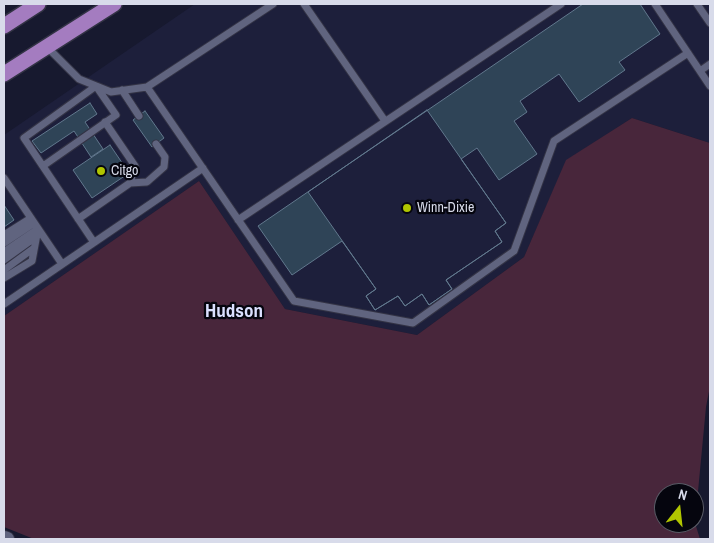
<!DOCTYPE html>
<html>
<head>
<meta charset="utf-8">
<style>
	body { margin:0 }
	#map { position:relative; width:714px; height:543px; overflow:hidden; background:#17192f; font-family:"Archivo Narrow",sans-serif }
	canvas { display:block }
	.frame { position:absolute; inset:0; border:5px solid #d8dbea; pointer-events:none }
	.north { position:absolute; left:654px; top:483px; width:50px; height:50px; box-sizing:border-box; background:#05050e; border:1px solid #595b66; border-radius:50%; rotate:16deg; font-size:14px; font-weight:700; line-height:20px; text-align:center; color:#d8dbea }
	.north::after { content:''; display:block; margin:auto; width:18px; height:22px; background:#b0c500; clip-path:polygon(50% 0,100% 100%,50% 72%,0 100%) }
</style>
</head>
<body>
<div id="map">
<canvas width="714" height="543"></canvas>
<div class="frame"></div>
<div class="north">N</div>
</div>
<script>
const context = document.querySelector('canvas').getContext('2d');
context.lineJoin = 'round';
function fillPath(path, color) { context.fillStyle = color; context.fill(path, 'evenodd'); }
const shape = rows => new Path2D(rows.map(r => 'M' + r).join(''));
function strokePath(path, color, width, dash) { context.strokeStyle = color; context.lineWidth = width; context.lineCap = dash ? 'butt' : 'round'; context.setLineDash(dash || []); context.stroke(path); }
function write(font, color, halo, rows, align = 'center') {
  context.font = font + ' "Archivo Narrow",sans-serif'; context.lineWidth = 4.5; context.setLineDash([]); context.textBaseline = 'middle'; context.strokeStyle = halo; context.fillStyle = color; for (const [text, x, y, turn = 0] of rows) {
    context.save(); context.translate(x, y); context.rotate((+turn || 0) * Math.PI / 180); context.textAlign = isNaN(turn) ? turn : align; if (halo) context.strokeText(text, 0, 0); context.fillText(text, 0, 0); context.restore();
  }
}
const built = shape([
	[195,4,710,4,710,143,632,118,567,160,524,257,417,335,285,309,199,181,4,316,4,135]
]);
const green = shape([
	[632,118,710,143,710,386,706,407,695,523,700,539,34,539,4,527,4,316,199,181,285,309,417,335,524,257,566,160],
	[664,493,694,493,694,523,664,523]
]);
const building = shape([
	[583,4,640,4,660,34,619,62,625,70,579,102,559,74,520,101,527,112,514,121,537,154,499,180,477,148,461,159,506,223,495,231,502,242,446,280,452,289,429,305,422,294,405,306,398,296,375,310,366,296,376,289,342,241,292,275,258,226,583,4],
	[90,103,97,114,85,122,103,149,91,157,74,131,41,153,32,141,90,103],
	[427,110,506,223,495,231,502,242,446,280,452,289,429,305,422,294,405,306,398,296,375,310,366,296,376,289,308,192,427,110],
	[145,111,164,138,152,147,133,120,145,111],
	[110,145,129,173,92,198,73,170,110,145],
	[4,205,14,220,4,227,4,205]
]);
const lane = shape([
	[304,4,385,121],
	[655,4,710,86],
	[697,4,710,23],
	[47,47,79,79,111,92,147,87,273,4],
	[700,71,710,64],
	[147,87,294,301,413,323,514,251,554,141,688,53],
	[122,90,139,116],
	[43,166,116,115,96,86,24,138,93,241],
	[4,178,62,264],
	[130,183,147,182,164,167,165,157,156,144],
	[78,219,130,183,135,166,105,122],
	[238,220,561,4],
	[4,235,31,218],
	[4,243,34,223],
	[4,252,38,229],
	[4,260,36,237],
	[4,270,34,248],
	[4,278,32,261,38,229],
	[4,304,203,168]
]);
const street = shape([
	[4,538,7,539]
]);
const highway = shape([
	[4,26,38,4],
	[4,74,114,4]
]);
const markers = [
	[101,171,5,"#b0c500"],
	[407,208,5,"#b0c500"]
];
const poiNames = [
	["Citgo",111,171],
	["Winn-Dixie",417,208]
];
const districtNames = [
	["Hudson",234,312]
];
fillPath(built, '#1d1f3b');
fillPath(green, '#48263b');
fillPath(building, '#2f4457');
strokePath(building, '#61788d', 1);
strokePath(lane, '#333345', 9);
strokePath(street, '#333345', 16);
strokePath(highway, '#333345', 18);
strokePath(lane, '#60647f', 7);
strokePath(street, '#60647f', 14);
strokePath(highway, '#a47cc0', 15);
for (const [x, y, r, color] of markers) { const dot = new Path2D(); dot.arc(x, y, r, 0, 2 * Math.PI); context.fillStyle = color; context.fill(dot); strokePath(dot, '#05050e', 2); }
write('14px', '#d8dbea', '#05050e', poiNames, 'left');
write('bold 19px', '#dbe0ff', '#05050e', districtNames);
</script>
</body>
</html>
